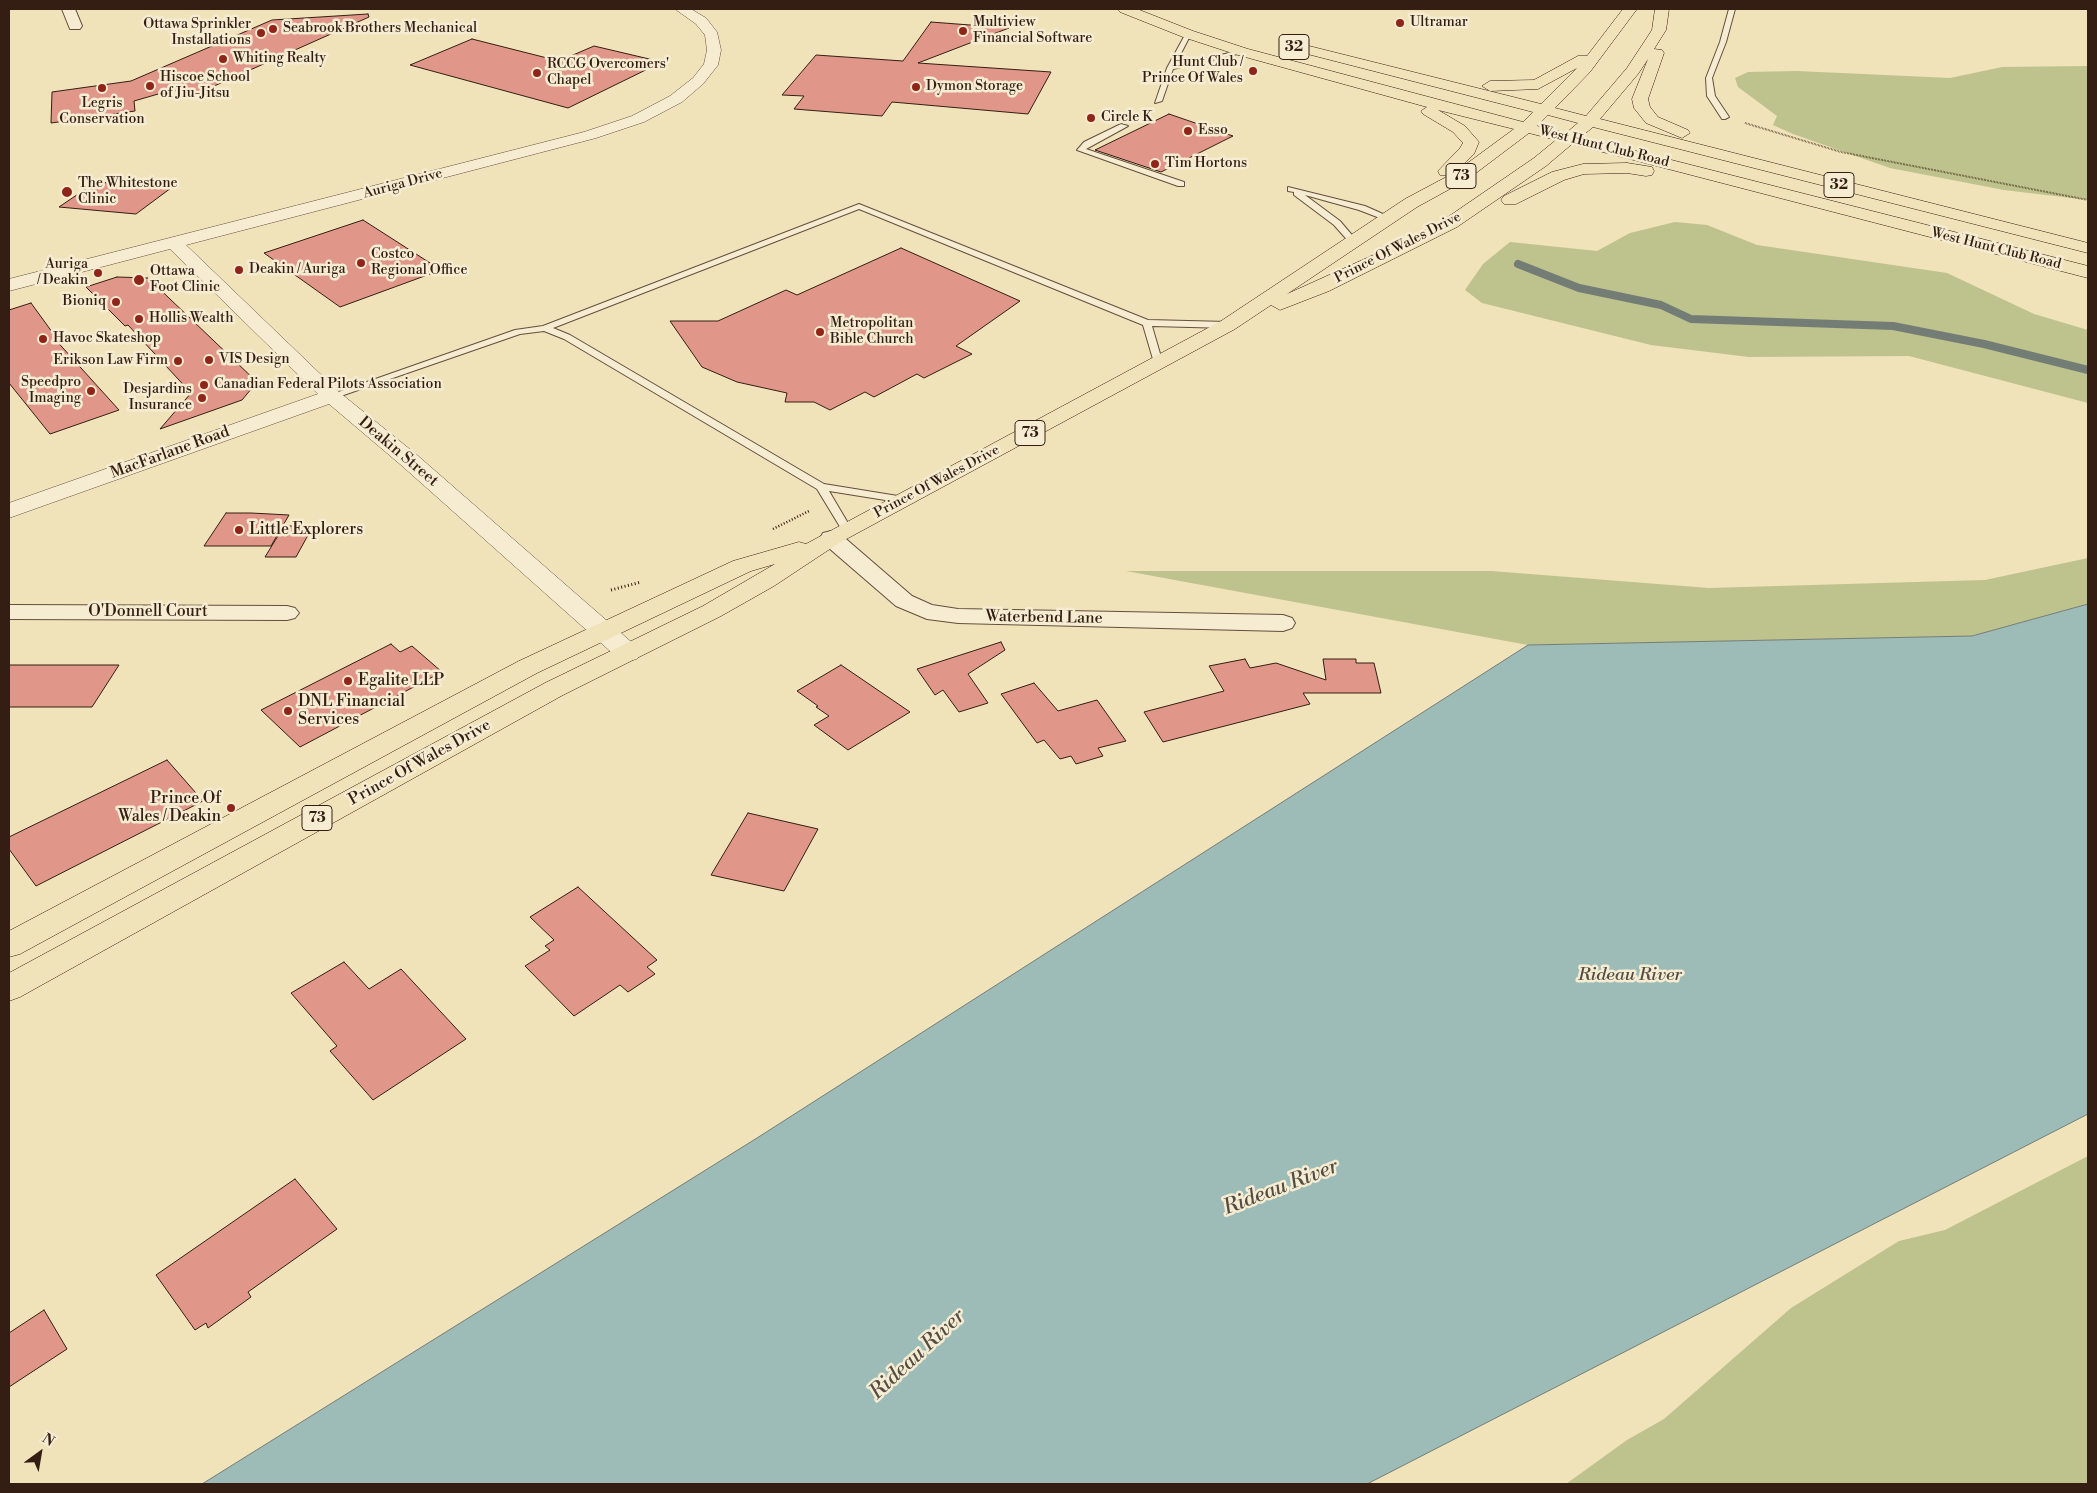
<!DOCTYPE html>
<html>
<head>
<meta charset="utf-8">
<style>
	body { margin:0 }
	#map { position:relative; width:2097px; height:1493px; overflow:hidden; background:#f0e2b9; font-family:"Libre Bodoni",serif }
	canvas { display:block }
	.frame { position:absolute; inset:0; border:10px solid #341e13; pointer-events:none }
	.north { position:absolute; left:15px; top:1428px; width:50px; height:50px; -webkit-text-stroke:4px #f5ecd2; paint-order:stroke; rotate:32deg; font-size:14px; font-weight:700; line-height:20px; text-align:center; color:#341e13 }
	.north::after { content:''; display:block; margin:auto; width:18px; height:22px; background:#341e13; clip-path:polygon(50% 0,100% 100%,50% 72%,0 100%) }
</style>
</head>
<body>
<div id="map">
<canvas width="2097" height="1493"></canvas>
<div class="frame"></div>
<div class="north">N</div>
</div>
<script>
const context = document.querySelector('canvas').getContext('2d');
context.lineJoin = 'round';
function fillPath(path, color) { context.fillStyle = color; context.fill(path, 'evenodd'); }
const shape = rows => new Path2D(rows.map(r => 'M' + r).join(''));
function strokePath(path, color, width, dash) { context.strokeStyle = color; context.lineWidth = width; context.lineCap = dash ? 'butt' : 'round'; context.setLineDash(dash || []); context.stroke(path); }
function write(font, color, halo, rows, align = 'center') {
  context.font = font + ' "Libre Bodoni",serif'; context.lineWidth = 5; context.setLineDash([]); context.textBaseline = 'middle'; context.strokeStyle = halo; context.fillStyle = color; for (const [text, x, y, turn = 0] of rows) {
    context.save(); context.translate(x, y); context.rotate((+turn || 0) * Math.PI / 180); context.textAlign = isNaN(turn) ? turn : align; if (halo) context.strokeText(text, 0, 0); context.fillText(text, 0, 0); context.restore();
  }
}
const green = shape([
	[2088,66,2088,200,2004,190,1890,168,1793,134,1773,125,1777,116,1738,87,1735,78,1748,72,1797,71,1950,78,2002,67],
	[1675,222,1707,225,1757,245,1947,273,2034,314,2088,330,2088,403,1909,356,1749,357,1651,345,1482,303,1465,290,1483,264,1510,242,1597,251,1630,233],
	[2088,558,2088,604,1972,636,1528,645,1126,571,1491,571,1709,588,1985,580],
	[2088,1156,2088,1484,1566,1484,1627,1440,1664,1419,1791,1308,1899,1241,1945,1230]
]);
const water = shape([
	[2088,604,2088,1114,1367,1484,202,1484,757,1138,1528,645,1972,636,2088,604]
]);
const stream = shape([
	[1518,264,1579,288,1661,305,1691,319,1893,326,1984,344,2088,370]
]);
const building = shape([
	[368,14,369,17,194,95,172,90,134,101,135,111,51,123,52,92,131,81,272,20,368,14],
	[931,22,1009,28,918,63,1051,72,1028,114,892,102,882,116,794,109,804,96,782,95,816,55,903,61,931,22],
	[472,39,559,61,594,46,662,62,568,108,410,65,472,39],
	[1169,114,1233,136,1161,172,1095,150,1169,114],
	[96,182,171,188,136,214,59,207,96,182],
	[363,220,441,270,340,307,264,253,363,220],
	[901,248,1020,301,956,346,972,354,924,378,917,374,874,397,865,392,830,410,814,402,785,402,787,393,737,382,702,367,670,321,718,321,786,290,797,295,901,248],
	[117,277,148,278,257,382,242,400,160,429,191,393,128,325,125,326,86,287,117,277],
	[31,303,55,336,53,337,119,410,50,434,9,383,9,310,31,303],
	[226,513,251,513,289,515,271,546,204,546,226,513],
	[284,526,313,526,296,557,265,557,284,526],
	[1001,642,1005,650,968,674,988,703,959,712,943,690,935,695,917,669,1001,642],
	[391,644,400,652,412,646,442,672,300,747,261,710,391,644],
	[1245,659,1250,668,1276,663,1326,680,1323,659,1356,659,1356,663,1374,663,1381,693,1303,693,1310,704,1163,742,1144,712,1224,691,1209,666,1245,659],
	[9,665,119,665,92,707,9,707,9,665],
	[841,665,910,712,848,750,814,725,829,716,816,707,818,706,797,691,841,665],
	[1034,683,1058,711,1097,700,1126,741,1098,748,1103,756,1076,764,1071,756,1060,759,1044,740,1037,743,1001,694,1034,683],
	[167,760,203,801,36,886,9,849,9,837,167,760],
	[748,813,818,829,784,891,711,875,748,813],
	[578,887,657,960,647,967,655,974,628,992,620,985,574,1016,525,966,550,950,545,946,554,940,530,917,578,887],
	[344,962,369,989,401,969,466,1039,373,1100,330,1051,337,1046,291,993,344,962],
	[295,1179,337,1229,248,1292,251,1297,208,1328,206,1323,195,1330,156,1275,295,1179],
	[44,1310,67,1349,9,1387,9,1333,44,1310]
]);
const pathFar2 = shape([
	[1745,123,1841,152,2088,200]
]);
const pathFar1 = shape([
	[773,529,809,511]
]);
const path = shape([
	[611,590,641,582]
]);
const service = shape([
	[1729,9,1735,9,1726,42,1712,78,1715,96,1729,117,1725,119,1722,119,1707,96,1706,78,1720,42,1729,9],
	[1186,33,1191,34,1175,65,1243,50,1246,52,1173,69,1162,101,1155,103,1167,68,1186,33],
	[1121,124,1128,126,1086,149,1184,182,1184,186,1178,186,1077,150,1084,142,1121,124],
	[1288,187,1365,206,1392,218,1385,220,1359,210,1305,195,1340,221,1357,241,1350,243,1334,225,1294,195,1294,192,1288,191,1288,187],
	[859,204,1148,320,1228,322,1232,325,1228,328,1152,326,1163,364,1158,367,1155,366,1143,325,859,209,553,328,570,335,824,484,904,497,909,500,904,503,829,491,852,530,847,533,842,530,817,489,564,339,544,331,520,334,335,398,329,398,327,396,515,330,543,326,859,204]
]);
const minor = shape([
	[62,9,75,9,82,26,80,29,70,29,62,9],
	[831,531,839,533,912,596,932,605,958,609,1283,615,1292,618,1295,623,1292,628,1283,631,958,623,927,619,896,606,823,543,820,538,823,533,831,531],
	[9,605,287,606,295,608,299,613,295,618,287,620,9,619,9,605]
]);
const tertiary = shape([
	[675,9,691,9,706,18,717,32,721,50,718,65,703,84,682,102,644,122,596,138,186,245,339,392,417,455,637,647,641,653,637,659,628,661,619,659,401,465,329,404,9,518,9,503,318,394,170,249,9,291,9,279,584,132,632,116,670,96,693,78,704,64,707,50,705,35,696,24,675,9]
]);
const primary = shape([
	[1118,9,1137,9,1193,31,1248,49,1523,122,1533,112,1288,49,1286,46,1293,42,1541,104,1577,68,1538,89,1490,91,1482,86,1490,81,1534,80,1578,56,1587,56,1623,9,1637,9,1590,72,1555,108,1586,116,1627,68,1652,30,1655,9,1669,9,1666,30,1654,49,1662,50,1664,53,1648,99,1650,107,1658,117,1688,130,1690,133,1682,138,1646,123,1634,108,1632,99,1648,59,1638,74,1600,119,2088,243,2088,253,1593,127,1581,137,2088,266,2088,278,1572,144,1546,166,1457,227,1329,291,1280,310,1271,305,1235,329,839,543,774,586,721,616,563,695,20,997,9,1001,9,973,545,683,703,606,775,564,751,571,537,673,20,954,9,957,9,931,519,661,733,561,799,542,806,544,1221,321,1405,199,1450,175,1440,175,1438,171,1460,148,1463,143,1453,132,1423,114,1421,111,1427,107,1238,55,1183,37,1120,12,1118,9],
	[1438,110,1514,129,1454,173,1474,154,1479,142,1465,126,1438,110],
	[1548,115,1578,123,1566,133,1537,126,1548,115],
	[1529,133,1556,140,1534,158,1445,219,1400,243,1287,294,1417,207,1468,179,1529,133],
	[1627,163,1652,167,1654,171,1652,175,1646,176,1627,173,1584,174,1564,180,1516,204,1504,204,1501,200,1504,196,1552,172,1583,164,1627,163]
]);
const markers = [
	[1400,23,5,"#8f2418"],
	[273,29,5,"#8f2418"],
	[963,31,5,"#8f2418"],
	[261,33,5,"#8f2418"],
	[223,59,5,"#8f2418"],
	[1253,71,5,"#8f2418"],
	[537,73,5,"#8f2418"],
	[150,86,5,"#8f2418"],
	[916,87,5,"#8f2418"],
	[102,88,5,"#8f2418"],
	[1091,118,5,"#8f2418"],
	[1188,131,5,"#8f2418"],
	[1155,164,5,"#8f2418"],
	[67,192,6,"#8f2418"],
	[361,263,5,"#8f2418"],
	[239,270,5,"#8f2418"],
	[98,273,5,"#8f2418"],
	[139,280,6,"#8f2418"],
	[116,302,5,"#8f2418"],
	[139,319,5,"#8f2418"],
	[820,332,5,"#8f2418"],
	[43,339,5,"#8f2418"],
	[209,360,5,"#8f2418"],
	[178,361,5,"#8f2418"],
	[204,385,5,"#8f2418"],
	[91,391,5,"#8f2418"],
	[202,398,5,"#8f2418"],
	[239,530,5,"#8f2418"],
	[348,681,5,"#8f2418"],
	[288,711,5,"#8f2418"],
	[231,808,5,"#8f2418"]
];
const farPoinames = [
	["Multiview",973,23],
	["Financial Software",973,39],
	["Ultramar",1410,23],
	["Ottawa Sprinkler",251,25,"right"],
	["Installations",251,41,"right"],
	["Seabrook Brothers Mechanical",283,29],
	["Whiting Realty",233,59],
	["Hunt Club /",1243,63,"right"],
	["Prince Of Wales",1243,79,"right"],
	["RCCG Overcomers'",547,65],
	["Chapel",547,81],
	["Hiscoe School",160,78],
	["of Jiu-Jitsu",160,94],
	["Dymon Storage",926,87],
	["Legris",102,104,"center"],
	["Conservation",102,120,"center"],
	["Circle K",1101,118],
	["Esso",1198,131],
	["Tim Hortons",1165,164],
	["The Whitestone",78,184],
	["Clinic",78,200],
	["Costco",371,255],
	["Regional Office",371,271],
	["Auriga",88,265,"right"],
	["/ Deakin",88,281,"right"],
	["Deakin / Auriga",249,270],
	["Ottawa",150,272],
	["Foot Clinic",150,288],
	["Bioniq",106,302,"right"],
	["Hollis Wealth",149,319],
	["Metropolitan",830,324],
	["Bible Church",830,340],
	["Havoc Skateshop",53,339],
	["VIS Design",219,360],
	["Erikson Law Firm",168,361,"right"],
	["Speedpro",81,383,"right"],
	["Imaging",81,399,"right"],
	["Canadian Federal Pilots Association",214,385],
	["Desjardins",192,390,"right"],
	["Insurance",192,406,"right"]
];
const farStreetnames = [
	["West Hunt Club Road",1604,147,14],
	["Auriga Drive",403,184,-15],
	["Prince Of Wales Drive",1398,248,-27],
	["West Hunt Club Road",1996,249,14],
	["Prince Of Wales Drive",937,482,-28]
];
const shields = [
	[1294,47,30],
	[1461,176,30],
	[1839,185,30],
	[1030,433,30],
	[317,818,30]
];
const shieldNames = [
	["32",1294,47],
	["73",1461,176],
	["32",1839,185],
	["73",1030,433],
	["73",317,818]
];
const streetNames = [
	["Deakin Street",398,452,40],
	["MacFarlane Road",170,453,-20],
	["O'Donnell Court",148,612],
	["Waterbend Lane",1044,618,1],
	["Prince Of Wales Drive",420,763,-29]
];
const poiNames = [
	["Little Explorers",249,530],
	["Egalite LLP",358,681],
	["DNL Financial",298,702],
	["Services",298,720],
	["Prince Of",221,799,"right"],
	["Wales / Deakin",221,817,"right"]
];
const waterNames = [
	["Rideau River",1630,976]
];
const nearWaternames = [
	["Rideau River",1281,1188,-21],
	["Rideau River",918,1355,-43]
];
fillPath(green, '#bec28c');
fillPath(water, '#9dbcb8');
strokePath(water, '#737d76', 1);
strokePath(stream, '#737d76', 8);
fillPath(building, '#e09689');
strokePath(building, '#341e13', 1);
strokePath(service, '#634f3c', 2);
strokePath(minor, '#634f3c', 2);
strokePath(tertiary, '#634f3c', 1);
strokePath(primary, '#341e13', 1);
strokePath(pathFar2, '#341e13', 2, [0.5, 1]);
strokePath(pathFar1, '#341e13', 2.5, [1, 2]);
strokePath(path, '#341e13', 3, [1, 2.5]);
fillPath(service, '#f5ecd2');
fillPath(minor, '#f5ecd2');
fillPath(tertiary, '#f5ecd2');
fillPath(primary, '#f0e2b9');
for (const [x, y, r, color] of markers) { const dot = new Path2D(); dot.arc(x, y, r, 0, 2 * Math.PI); context.fillStyle = color; context.fill(dot); strokePath(dot, '#f5ecd2', 2); }
write('14px', '#341e13', '#f5ecd2', farPoinames, 'left');
write('14px', '#341e13', '#f5ecd2', farStreetnames);
for (const [x, y, w] of shields) { const box = new Path2D(); box.roundRect(x - w / 2, y - 12.5, w, 25, 4); context.fillStyle = '#f5ecd2'; context.fill(box); strokePath(box, '#341e13', 1); }
write('bold 15px', '#341e13', null, shieldNames);
write('16px', '#341e13', '#f5ecd2', streetNames);
write('16px', '#341e13', '#f5ecd2', poiNames, 'left');
write('italic 18px', '#544d45', '#f5ecd2', waterNames);
write('italic 21px', '#544d45', '#f5ecd2', nearWaternames);
</script>
</body>
</html>
